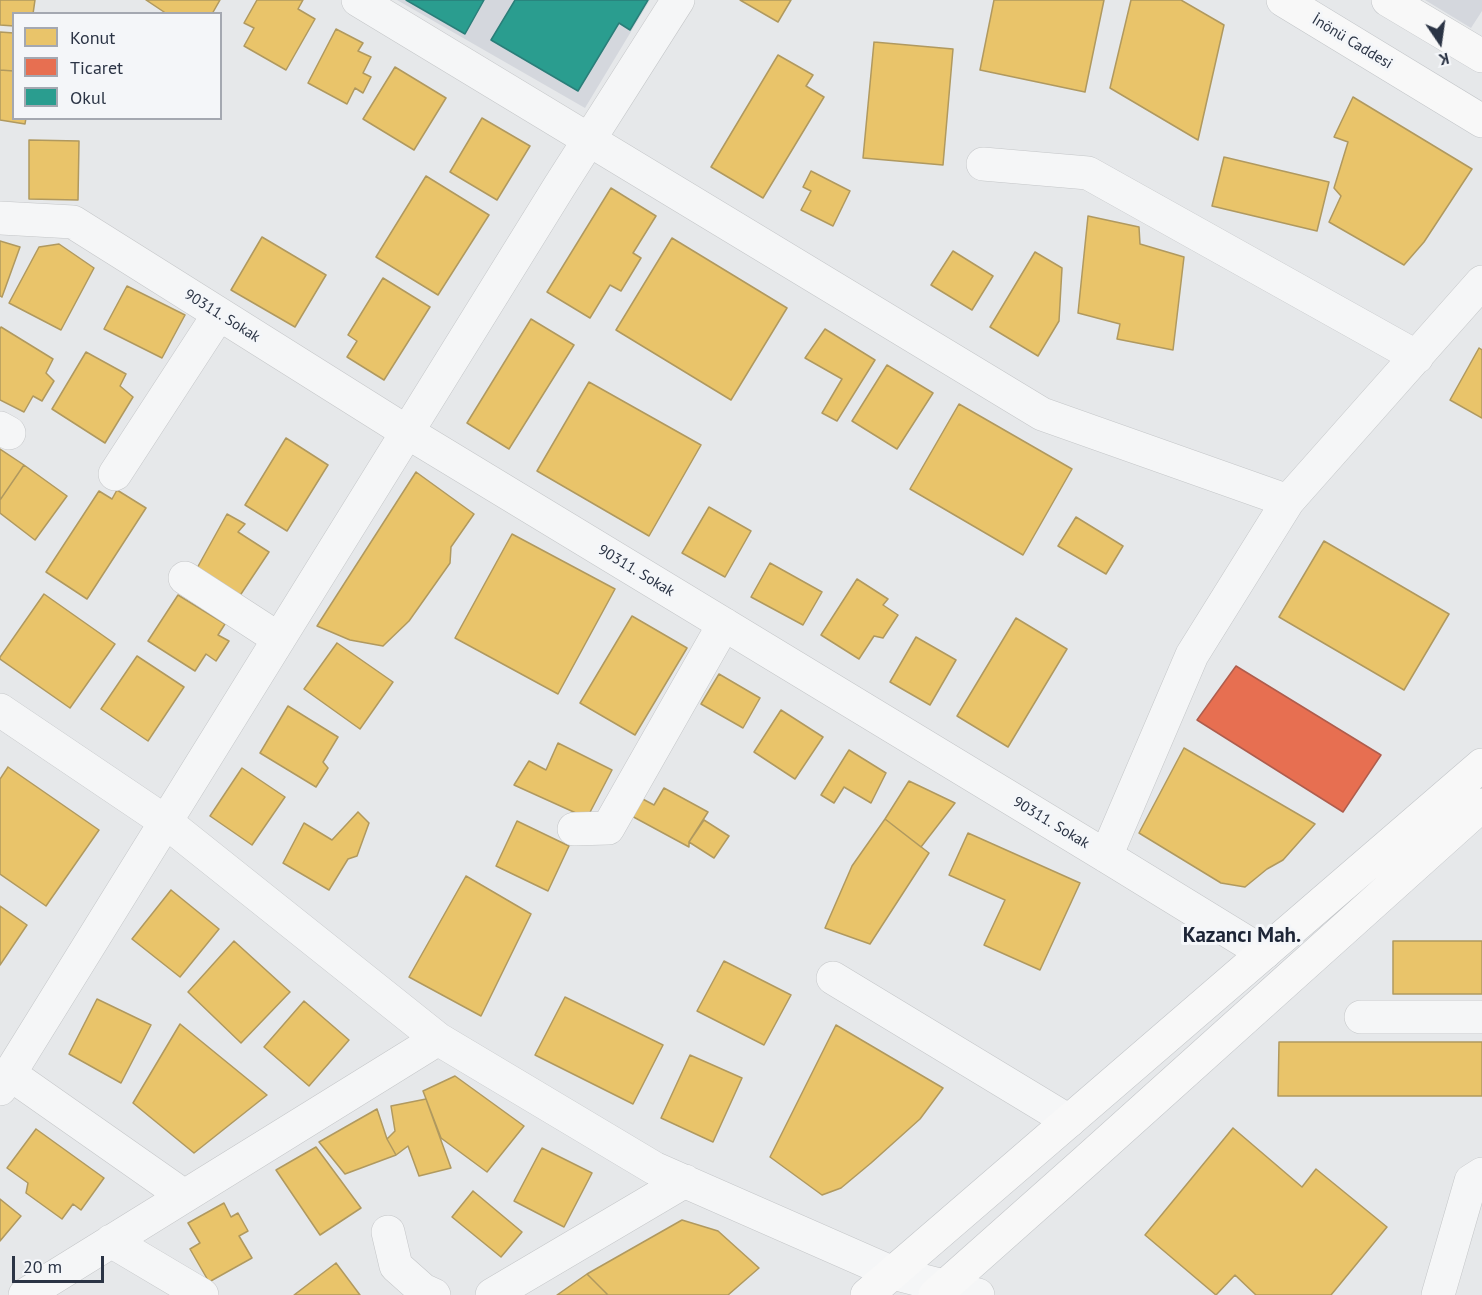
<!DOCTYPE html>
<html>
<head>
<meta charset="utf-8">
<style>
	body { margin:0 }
	#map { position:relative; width:1482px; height:1295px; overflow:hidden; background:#e6e8ea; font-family:"PT Sans",sans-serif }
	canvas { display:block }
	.legend { position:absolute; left:12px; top:12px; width:210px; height:108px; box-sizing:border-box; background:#f4f6f9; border:2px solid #a4a8b1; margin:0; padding:8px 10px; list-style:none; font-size:18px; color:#2b3445 }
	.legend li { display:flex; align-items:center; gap:12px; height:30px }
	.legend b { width:30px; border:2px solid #a4a8b1 }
	.north { position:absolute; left:1410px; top:12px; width:60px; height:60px; -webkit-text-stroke:4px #f4f6f9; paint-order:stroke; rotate:167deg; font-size:16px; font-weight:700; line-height:24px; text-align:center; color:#2b3445 }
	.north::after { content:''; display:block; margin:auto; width:21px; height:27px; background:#2b3445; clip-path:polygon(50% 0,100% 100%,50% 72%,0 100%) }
	.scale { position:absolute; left:12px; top:1256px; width:92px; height:27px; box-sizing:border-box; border:3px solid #2b3445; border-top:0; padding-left:8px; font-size:18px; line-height:21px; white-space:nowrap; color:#2b3445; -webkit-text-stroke:4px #f4f6f9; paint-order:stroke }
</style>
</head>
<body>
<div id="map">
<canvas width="1482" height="1295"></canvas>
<ul class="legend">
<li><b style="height:16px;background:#e9c46a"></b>Konut</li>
<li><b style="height:16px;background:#e76f51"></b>Ticaret</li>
<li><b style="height:16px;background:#2a9d8f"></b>Okul</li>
</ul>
<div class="north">K</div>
<div class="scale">20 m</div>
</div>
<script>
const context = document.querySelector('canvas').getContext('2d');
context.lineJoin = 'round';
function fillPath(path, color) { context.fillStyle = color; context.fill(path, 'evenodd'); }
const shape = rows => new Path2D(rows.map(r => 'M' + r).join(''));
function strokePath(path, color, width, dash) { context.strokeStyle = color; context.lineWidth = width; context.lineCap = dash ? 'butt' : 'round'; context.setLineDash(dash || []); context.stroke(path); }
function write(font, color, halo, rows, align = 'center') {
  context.font = font + ' "PT Sans",sans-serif'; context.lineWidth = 6; context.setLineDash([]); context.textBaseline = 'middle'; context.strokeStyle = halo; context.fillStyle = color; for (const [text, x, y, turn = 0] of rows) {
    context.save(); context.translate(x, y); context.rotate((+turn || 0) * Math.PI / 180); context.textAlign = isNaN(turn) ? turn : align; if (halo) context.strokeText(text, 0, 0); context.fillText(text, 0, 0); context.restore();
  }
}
const built = shape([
	[397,0,650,0,585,108],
	[1425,0,1482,0,1482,11,1471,28]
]);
const homes = shape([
	[0,0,35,0,33,14,14,14,14,26,0,25,0,0],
	[146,0,220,0,212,14,167,14,146,0],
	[257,0,303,0,298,9,315,19,286,70,244,46,254,28,244,23,257,0],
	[740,0,791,0,778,22,740,0],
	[994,0,1104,0,1085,92,980,70,994,0],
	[1131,0,1181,0,1224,25,1198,140,1110,88,1131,0],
	[336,29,363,43,358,51,371,57,363,73,371,77,363,93,355,88,347,104,308,83,336,29],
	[0,32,14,33,14,71,0,70,0,32],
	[874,42,953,49,943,165,863,158,874,42],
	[778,55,813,75,806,86,824,97,763,198,711,167,778,55],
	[395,67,446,98,414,150,363,119,395,67],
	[0,70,14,71,14,118,26,118,25,124,0,120,0,70],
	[1353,97,1472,169,1424,242,1404,265,1329,222,1341,196,1334,188,1348,142,1334,137,1353,97],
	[482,118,530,146,497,200,450,172,482,118],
	[29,140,79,141,78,200,29,199,29,140],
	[1224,157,1329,182,1317,231,1212,206,1224,157],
	[811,171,850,191,833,226,801,210,811,191,803,187,811,171],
	[426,176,489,215,438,295,376,257,426,176],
	[611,188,656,216,633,253,641,258,621,291,610,285,590,318,547,292,611,188],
	[1088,216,1139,227,1140,244,1184,257,1173,350,1117,339,1120,324,1078,313,1088,216],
	[262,237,326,275,295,327,231,290,262,237],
	[672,238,787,308,731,400,616,330,672,238],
	[0,241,20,247,2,297,0,296,0,241],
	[59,244,94,268,61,330,9,303,39,247,59,244],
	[953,251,993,276,972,310,931,285,953,251],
	[1035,252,1062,268,1059,321,1038,356,990,327,1035,252],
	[383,278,430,307,384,380,347,357,357,341,348,335,383,278],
	[127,286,185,315,162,358,104,329,127,286],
	[531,319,574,345,509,449,467,423,531,319],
	[1,327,53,359,46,373,54,381,42,401,33,396,24,412,0,400,0,329,1,327],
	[825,329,875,360,837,421,822,413,842,379,805,358,825,329],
	[1479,348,1482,350,1482,418,1450,400,1479,348],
	[86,352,126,374,120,386,133,397,105,443,52,409,86,352],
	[887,365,933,393,897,449,852,421,887,365],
	[589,382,701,445,649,536,537,471,589,382],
	[959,404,1072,469,1023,555,910,489,959,404],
	[286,438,328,465,287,531,245,505,286,438],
	[0,449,24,465,0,500,0,449],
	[24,465,67,496,35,540,0,513,0,500,24,465],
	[416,472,474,514,451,547,450,563,409,621,383,646,350,640,317,626,416,472],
	[117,490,146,508,87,599,46,572,99,491,112,499,117,490],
	[709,507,751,531,725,577,682,553,709,507],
	[227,514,245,524,238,532,269,552,237,600,196,570,227,514],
	[1076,517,1123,546,1106,574,1058,546,1076,517],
	[512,534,615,589,558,694,455,638,512,534],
	[1324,541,1449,614,1404,690,1279,617,1324,541],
	[770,563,822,592,803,625,751,597,770,563],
	[857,579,888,599,883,605,898,615,883,638,874,636,859,659,821,635,857,579],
	[44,594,115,644,70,708,0,659,0,657,44,594],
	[178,595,225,624,218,635,229,641,216,661,206,654,195,671,148,641,178,595],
	[632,616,687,648,635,735,580,703,632,616],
	[1016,618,1067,649,1008,747,957,716,1016,618],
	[916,637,956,660,930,705,890,682,916,637],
	[337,643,393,682,360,729,304,689,337,643],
	[137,656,184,687,148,741,101,709,137,656],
	[719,674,760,698,743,728,701,704,719,674],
	[288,706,338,737,323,762,328,768,316,787,260,753,288,706],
	[781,710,823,737,795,779,754,752,781,710],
	[558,743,612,770,587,818,514,785,529,761,546,770,558,743],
	[1184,748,1315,824,1283,860,1267,869,1245,887,1221,883,1139,833,1184,748],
	[849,750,886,773,871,803,844,787,834,803,821,795,849,750],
	[8,767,99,830,46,906,0,874,0,779,8,767],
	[242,768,285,797,252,845,210,816,242,768],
	[909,781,955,803,921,847,885,819,909,781],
	[664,788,708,812,689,842,689,847,628,814,637,796,654,805,664,788],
	[358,812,369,823,357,856,348,859,329,890,283,863,304,823,332,840,358,812],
	[885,819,929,853,870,944,825,928,852,866,885,819],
	[704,820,729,836,714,858,689,842,704,820],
	[517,821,569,846,548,891,496,866,517,821],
	[968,833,1080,883,1040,970,984,945,1005,900,949,875,968,833],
	[466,876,531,914,481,1016,409,977,466,876],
	[171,890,219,929,180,977,132,939,171,890],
	[0,906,27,925,0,965,0,906],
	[234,941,290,992,241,1043,188,992,234,941],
	[1393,941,1482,941,1482,994,1393,994,1393,941],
	[724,961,791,995,764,1045,697,1011,724,961],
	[565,997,663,1045,633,1104,535,1055,565,997],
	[97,999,151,1025,121,1083,69,1054,97,999],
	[304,1001,349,1040,309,1086,264,1047,304,1001],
	[180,1024,267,1095,194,1153,133,1103,180,1024],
	[836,1025,943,1088,920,1119,871,1163,841,1188,822,1195,770,1157,836,1025],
	[1279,1042,1482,1042,1482,1096,1278,1096,1279,1042],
	[690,1055,742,1078,713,1142,661,1118,690,1055],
	[455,1076,524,1126,487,1172,441,1138,423,1091,455,1076],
	[426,1099,451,1168,419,1176,408,1146,396,1155,387,1139,395,1131,391,1106,426,1099],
	[377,1109,387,1139,396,1155,345,1174,319,1142,377,1109],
	[1233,1128,1302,1187,1316,1169,1387,1227,1331,1295,1256,1295,1235,1275,1216,1295,1145,1235,1233,1128],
	[36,1129,104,1178,81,1210,73,1204,62,1219,26,1193,28,1183,7,1168,36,1129],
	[316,1147,361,1208,320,1235,276,1170,316,1147],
	[542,1148,592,1173,564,1227,514,1201,542,1148],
	[473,1191,522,1232,501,1257,452,1217,473,1191],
	[0,1199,21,1216,0,1241,0,1199],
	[224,1203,231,1217,238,1213,248,1231,239,1236,252,1258,209,1282,190,1249,200,1243,188,1223,224,1203],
	[682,1220,718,1231,759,1268,728,1295,608,1295,587,1274,682,1220],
	[336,1263,360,1295,294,1295,336,1263],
	[587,1274,608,1295,557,1295,587,1274]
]);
const shops = shape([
	[1236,666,1381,755,1343,812,1197,720,1236,666]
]);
const schools = shape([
	[406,0,484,0,465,34,406,0],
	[515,0,648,0,630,30,619,23,578,91,491,40,515,0]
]);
const minor = shape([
	[358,0,1042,414,1288,501],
	[983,164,1088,173,1417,357],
	[0,218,73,222,407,432,1106,856,1264,953],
	[0,428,9,433],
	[115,474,219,314],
	[185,578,279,639],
	[0,710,166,822,438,1039,654,1168,893,1273,978,1295],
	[574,829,608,828,724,624],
	[1106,856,1192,655,1288,501,1482,282],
	[833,978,1069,1121],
	[1361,1017,1482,1017],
	[10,1074,184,1196],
	[0,1089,559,187,678,0],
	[388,1232,396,1266,423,1290,434,1295],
	[111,1241,202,1295],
	[25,1295,438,1039],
	[492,1295,685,1181],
	[1438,1295,1471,1181,1482,1174]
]);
const major = shape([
	[1283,0,1482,121],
	[1388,0,1482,56],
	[867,1295,1482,765],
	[935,1295,1087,1160,1482,805]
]);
const streetNames = [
	["İnönü Caddesi",1352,42,31],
	["90311. Sokak",222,316,32],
	["90311. Sokak",636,571,31],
	["90311. Sokak",1051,823,31]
];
const districtNames = [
	["Kazancı Mah.",1242,936]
];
fillPath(built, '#d4d7dd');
fillPath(homes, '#e9c46a');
strokePath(homes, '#b0995f', 1.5);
fillPath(shops, '#e76f51');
strokePath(shops, '#af5d4d', 1.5);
fillPath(schools, '#2a9d8f');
strokePath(schools, '#2a7e79', 1.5);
strokePath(minor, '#c4c6c8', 34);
strokePath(major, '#c2c5c8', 34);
strokePath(minor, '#f5f6f7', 33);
strokePath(major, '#f8f8f8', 33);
write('15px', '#2b3445', '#f4f6f9', streetNames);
write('bold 21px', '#1d2536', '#f4f6f9', districtNames);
</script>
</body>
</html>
